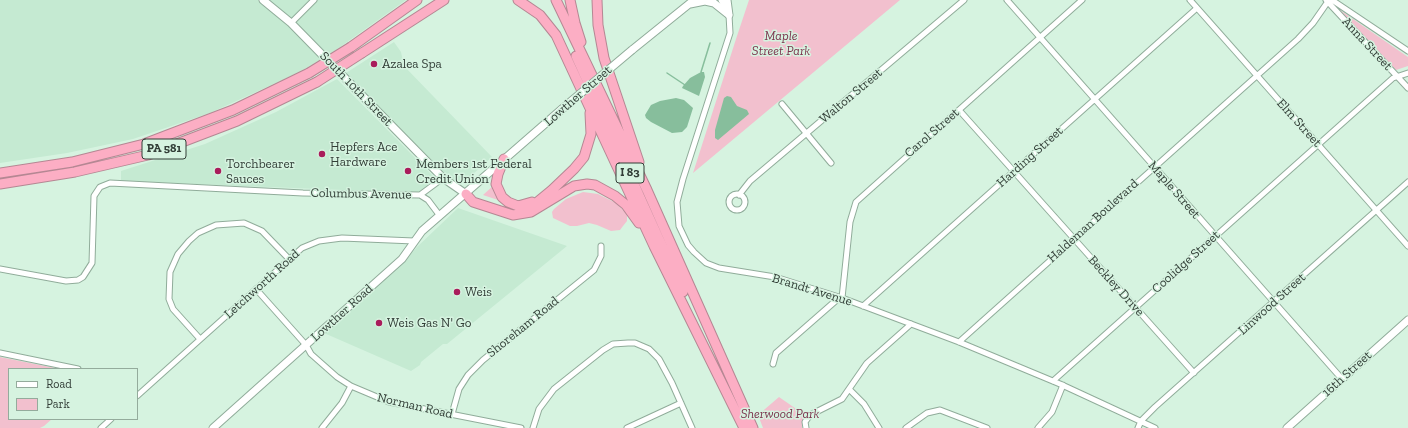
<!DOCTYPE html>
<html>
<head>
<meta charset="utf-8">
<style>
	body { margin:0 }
	#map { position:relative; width:1408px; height:428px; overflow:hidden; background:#d6f3e0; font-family:"Zilla Slab",serif }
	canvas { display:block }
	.legend { position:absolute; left:8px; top:368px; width:130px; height:52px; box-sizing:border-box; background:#d6f3e0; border:1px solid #94ab9c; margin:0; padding:5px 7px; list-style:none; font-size:12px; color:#323e37 }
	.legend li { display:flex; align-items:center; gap:8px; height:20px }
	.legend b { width:20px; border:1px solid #94ab9c }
</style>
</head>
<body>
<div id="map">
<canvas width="1408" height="428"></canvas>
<ul class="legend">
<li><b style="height:5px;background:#fff"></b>Road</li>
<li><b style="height:11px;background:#f2c0ce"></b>Park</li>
</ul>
</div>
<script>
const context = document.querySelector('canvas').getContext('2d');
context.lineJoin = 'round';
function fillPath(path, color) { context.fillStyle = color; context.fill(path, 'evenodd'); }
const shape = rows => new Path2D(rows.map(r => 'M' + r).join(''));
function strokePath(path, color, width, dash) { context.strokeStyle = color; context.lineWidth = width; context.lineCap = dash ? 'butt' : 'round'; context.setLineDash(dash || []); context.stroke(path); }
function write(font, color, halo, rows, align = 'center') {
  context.font = font + ' "Zilla Slab",serif'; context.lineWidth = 3; context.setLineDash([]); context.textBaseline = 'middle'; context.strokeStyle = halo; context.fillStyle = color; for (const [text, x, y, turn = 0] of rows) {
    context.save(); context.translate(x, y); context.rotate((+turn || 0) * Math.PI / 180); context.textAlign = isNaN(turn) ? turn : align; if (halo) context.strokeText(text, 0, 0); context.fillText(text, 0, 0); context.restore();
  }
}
const built = shape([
	[0,0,406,0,336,50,300,72,210,113,133,139,67,153,0,163],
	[394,42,401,52,404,66,492,157,463,183,449,178,346,73],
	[337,79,436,179,417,193,121,181,121,171,205,144,276,112],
	[458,208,567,246,447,344,443,344,421,362,420,365,411,371,324,333,403,263,417,247]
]);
const green = shape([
	[749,0,900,0,693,173,736,39],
	[1337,8,1408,57,1408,66,1396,70],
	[494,185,501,201,483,195],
	[583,192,598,194,616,203,627,214,627,221,623,226,620,230,611,231,597,225,589,223,577,226,570,226,553,218,552,212,554,209,566,199],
	[0,357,60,369,9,369,9,419,52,419,44,426,40,428,0,428],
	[779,397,805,415,802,422,802,428,763,428,758,415]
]);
const water = shape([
	[701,72,704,72,705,77,699,96,682,88,683,86,690,78],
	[727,96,731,97,737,106,747,110,749,114,718,140,715,138,715,130,724,98],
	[676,98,684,100,693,108,687,127,682,132,672,133,651,122,646,118,645,115,651,105,660,101]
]);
const stream = shape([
	[701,72,710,43],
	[667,73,685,85]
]);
const street = shape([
	[721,0,729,15,730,33,683,179,677,202,679,226,688,245,694,252,706,263,719,268,775,277,842,298,959,342,1060,384,1155,428],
	[1007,0,1342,379],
	[1190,0,1408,246],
	[1326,0,1408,88],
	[1332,0,1408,51],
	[291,23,314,0],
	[782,104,831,163],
	[959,110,1194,373],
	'729 202a8 8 0 1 1 16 0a8 8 0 1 1-16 0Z',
	[420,195,428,200,440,216],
	[739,195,750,181,964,0],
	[0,269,66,281,78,280,83,277,92,263,94,196,100,187,110,183,303,193,420,195,443,178],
	[256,289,306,345,311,354,337,377,351,386,389,402,521,428],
	[842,298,850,222,856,202,1082,0],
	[863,306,1197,8],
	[200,339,173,309,169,299,170,272,178,254,189,241,198,233,216,225,244,223,262,231,289,259],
	[959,342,1298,39,1313,23,1329,0],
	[0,353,78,369],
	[773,364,776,353,840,297],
	[1053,381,1393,78,1408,73],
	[849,389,864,404,879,428],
	[137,396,302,248,319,241,342,238,414,241],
	[452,414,459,389,468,375,483,360,594,270,601,256,601,246],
	[101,428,111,419],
	[322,428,342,403,351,386],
	[533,428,539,409,554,389,603,350,613,344,628,343,635,343,649,349,659,359,672,383,692,428],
	[627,428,681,403],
	[806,428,805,422,810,415,842,399,867,363,911,324],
	[906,428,927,413,940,410,987,428],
	[1038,428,1052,412,1063,385],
	[1138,428,1141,421,1155,407,1408,182]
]);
const secondary = shape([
	[263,0,291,23,443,178,466,194],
	[727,0,729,15],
	[690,4,705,1,714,3,729,15],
	[632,50,694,0],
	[213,428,402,259,422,231,562,109],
	[1287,428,1408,320]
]);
const highway = shape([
	[518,0,540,15,556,35,654,246,744,428],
	[556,0,647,190,753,428],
	[570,0,575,23,581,42],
	[597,0,598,25,604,58,639,162],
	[351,47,417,0],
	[362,53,444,0],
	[576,56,683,292],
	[504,159,498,174,496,184,502,197,508,202,518,206,532,202],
	[0,173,72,162,144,144,233,110,309,73],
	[0,184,75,172,148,155,237,121,317,82],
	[466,194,473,202,513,215,531,212,574,186,587,184,595,185,615,196,626,205,639,223],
	[526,208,535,204,552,190,574,169,584,157,591,134,590,113]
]);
const secondaryBridge = shape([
	[562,109,632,50]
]);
const highwayBridge = shape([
	[309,73,351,47],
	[317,82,362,53]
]);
const markers = [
	[374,64,4,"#a91c5b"],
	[322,154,4,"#a91c5b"],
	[218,171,4,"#a91c5b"],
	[408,171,4,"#a91c5b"],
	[457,292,4,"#a91c5b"],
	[379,323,4,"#a91c5b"]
];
const shields = [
	[164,149,44],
	[630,173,28]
];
const shieldNames = [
	["PA 581",164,149],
	["I 83",630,173]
];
const parkNames = [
	["Maple",781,36],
	["Street Park",781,51],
	["Sherwood Park",780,414]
];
const streetNames = [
	["Anna Street",1367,44,47],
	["South 10th Street",356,89,46],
	["Lowther Street",578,96,-41],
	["Walton Street",851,96,-40],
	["Elm Street",1299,123,48],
	["Carol Street",932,133,-41],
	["Harding Street",1030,157,-42],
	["Maple Street",1174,190,49],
	["Columbus Avenue",361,194,1],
	["Haldeman Boulevard",1093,221,-42],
	["Coolidge Street",1186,262,-42],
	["Letchworth Road",262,284,-42],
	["Beckley Drive",1116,286,48],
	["Brandt Avenue",812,290,17],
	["Linwood Street",1272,304,-42],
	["Lowther Road",342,313,-42],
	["Shoreham Road",523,327,-39],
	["16th Street",1347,374,-42],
	["Norman Road",415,406,13]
];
const poiNames = [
	["Azalea Spa",382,64],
	["Hepfers Ace",330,147],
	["Hardware",330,162],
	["Torchbearer",226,164],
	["Sauces",226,179],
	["Members 1st Federal",416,164],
	["Credit Union",416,179],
	["Weis",465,292],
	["Weis Gas N' Go",387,323]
];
fillPath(built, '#c5ead2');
fillPath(green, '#f2c0ce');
fillPath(water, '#87be9c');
strokePath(stream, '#87be9c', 1.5);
strokePath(street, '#90ac9a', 7);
strokePath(secondary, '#90ac9a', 9);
strokePath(highway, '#b58793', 11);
strokePath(street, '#fff', 5);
strokePath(secondary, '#fff', 7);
strokePath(highway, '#fcaec4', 9);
strokePath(secondaryBridge, '#90ac9a', 9, []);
strokePath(highwayBridge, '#b58793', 11, []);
strokePath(secondaryBridge, '#fff', 7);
strokePath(highwayBridge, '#fcaec4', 9);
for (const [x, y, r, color] of markers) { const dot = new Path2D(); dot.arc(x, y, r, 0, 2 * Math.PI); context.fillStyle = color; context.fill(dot); strokePath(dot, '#d6f3e0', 1.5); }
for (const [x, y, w] of shields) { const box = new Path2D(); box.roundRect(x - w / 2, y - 10, w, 20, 3); context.fillStyle = '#d6f3e0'; context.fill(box); strokePath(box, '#323e37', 1); }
write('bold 12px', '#323e37', null, shieldNames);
write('italic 13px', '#7c334d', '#d6f3e0', parkNames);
write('13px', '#323e37', '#d6f3e0', streetNames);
write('13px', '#323e37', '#d6f3e0', poiNames, 'left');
</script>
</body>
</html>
